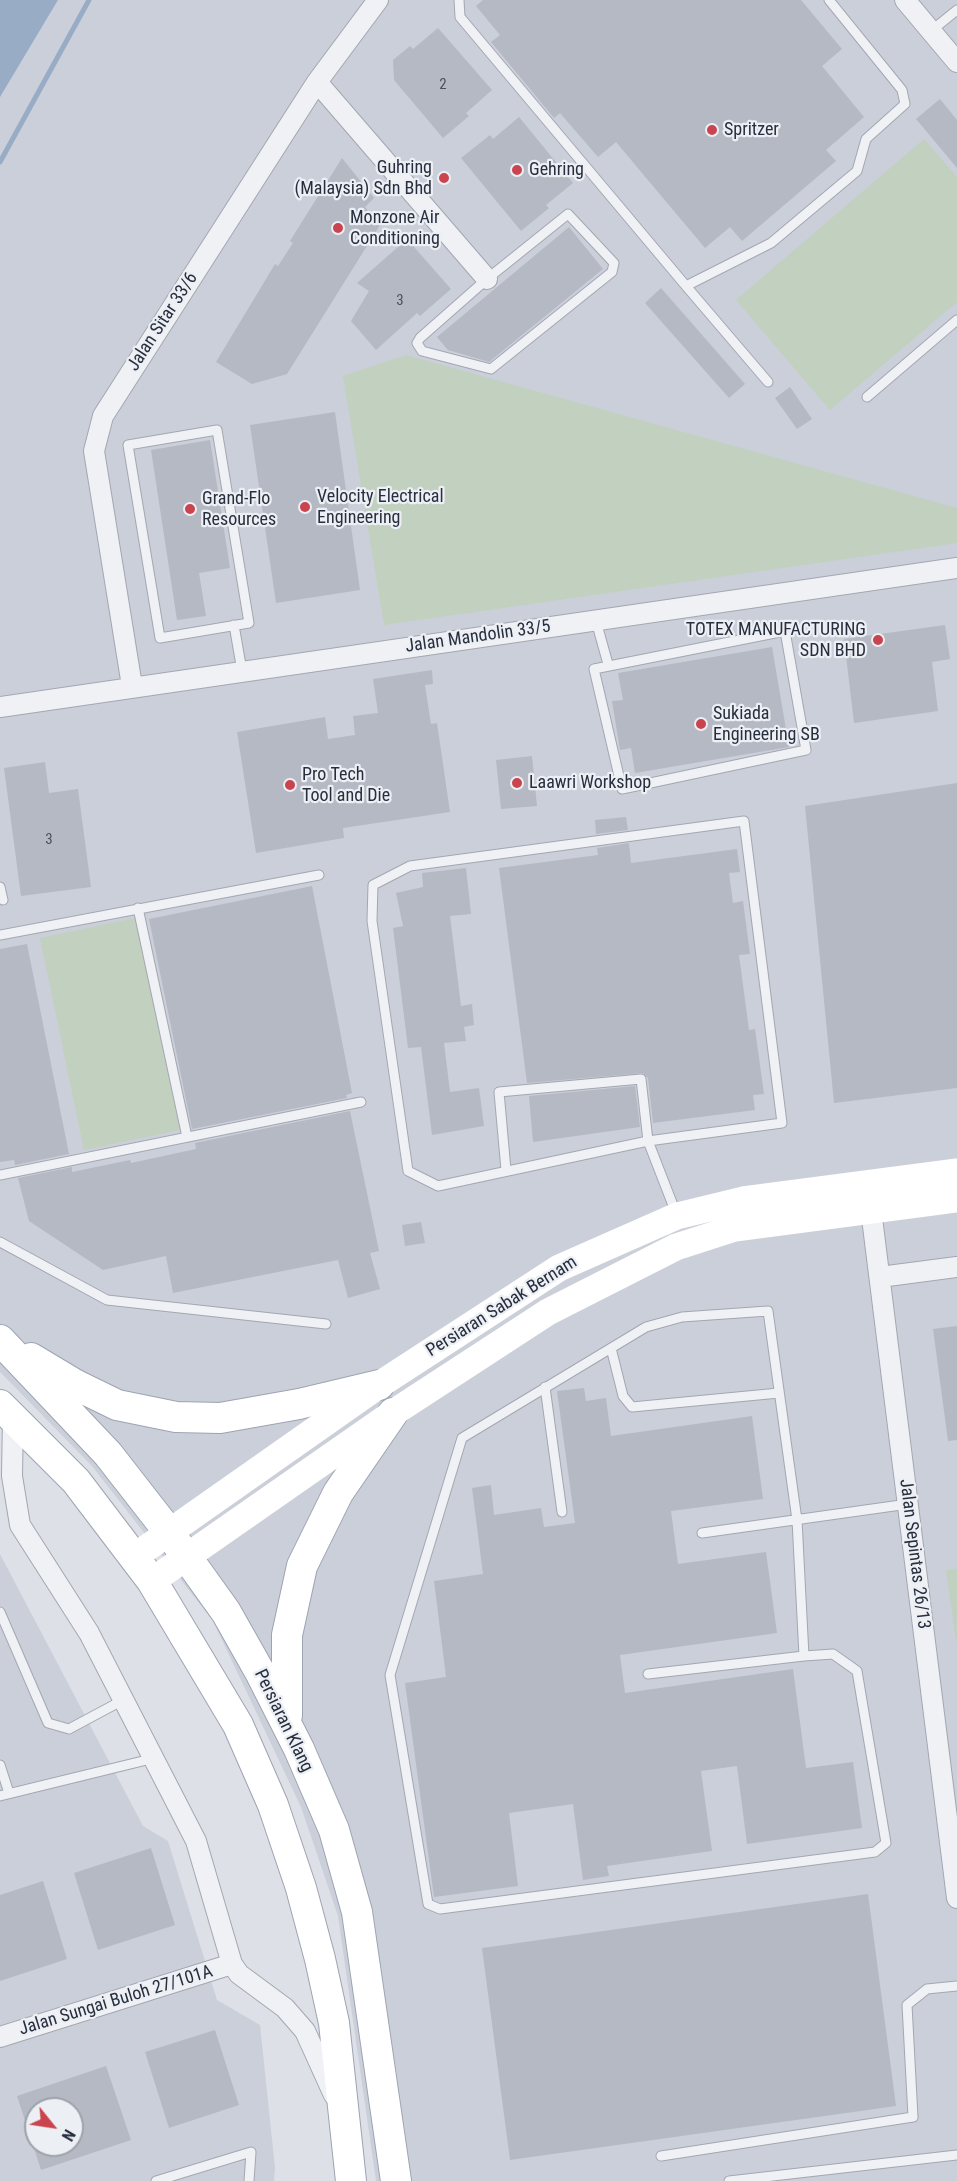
<!DOCTYPE html>
<html>
<head>
<meta charset="utf-8">
<style>
	body { margin:0 }
	#map { position:relative; width:957px; height:2181px; overflow:hidden; background:#dde0e7; font-family:"Roboto Condensed",sans-serif }
	canvas { display:block }
	.north { position:absolute; left:24px; top:2097px; width:60px; height:60px; box-sizing:border-box; background:#eceff4; border:2px solid #9da2ab; border-radius:50%; rotate:120deg; font-size:16px; font-weight:700; line-height:24px; text-align:center; color:#272e3d }
	.north::after { content:''; display:block; margin:auto; width:21px; height:27px; background:#ca4450; clip-path:polygon(50% 0,100% 100%,50% 72%,0 100%) }
</style>
</head>
<body>
<div id="map">
<canvas width="957" height="2181"></canvas>
<div class="north">N</div>
</div>
<script>
const context = document.querySelector('canvas').getContext('2d');
context.lineJoin = 'round';
function fillPath(path, color) { context.fillStyle = color; context.fill(path, 'evenodd'); }
const shape = rows => new Path2D(rows.map(r => 'M' + r).join(''));
function strokePath(path, color, width, dash) { context.strokeStyle = color; context.lineWidth = width; context.lineCap = dash ? 'butt' : 'round'; context.setLineDash(dash || []); context.stroke(path); }
function write(font, color, halo, rows, align = 'center') {
  context.font = font + ' "Roboto Condensed",sans-serif'; context.lineWidth = 4.5; context.setLineDash([]); context.textBaseline = 'middle'; context.strokeStyle = halo; context.fillStyle = color; for (const [text, x, y, turn = 0] of rows) {
    context.save(); context.translate(x, y); context.rotate((+turn || 0) * Math.PI / 180); context.textAlign = isNaN(turn) ? turn : align; if (halo) context.strokeText(text, 0, 0); context.fillText(text, 0, 0); context.restore();
  }
}
const built = shape([
	[0,0,957,0,957,2181,376,2181,338,1916,301,1807,213,1621,92,1466,0,1372],
	[0,1554,143,1826,168,1841,217,2000,260,2025,275,2168,274,2181,0,2181],
	[36,2109,72,2109,72,2145,36,2145]
]);
const green = shape([
	[924,139,957,177,957,302,830,410,736,300],
	[406,355,957,508,957,543,384,625,343,376],
	[135,918,180,1130,84,1150,40,938],
	[957,1569,957,1641,956,1641,946,1570]
]);
const water = shape([
	[0,0,58,0,0,97]
]);
const stream = shape([
	[0,162,89,0]
]);
const building = shape([
	[483,0,801,0,842,49,822,66,864,117,826,150,836,161,742,241,730,227,705,248,616,142,598,157,560,113,554,118,491,42,500,35,476,6],
	[438,28,492,90,466,113,469,116,443,138,394,80,393,60,410,46,413,49],
	[940,99,957,120,957,168,916,119],
	[519,117,573,183,546,205,549,208,521,231,461,158,490,135,493,139],
	[342,158,374,198,365,207,380,225,287,374,252,384,216,362,275,264,278,266,293,243,290,241],
	[569,227,603,269,489,362,448,350,437,337],
	[407,239,451,289,420,316,417,313,376,350,351,321,369,291,357,283],
	[661,288,745,384,729,398,645,303],
	[790,387,812,419,797,429,775,398],
	[335,412,360,590,276,603,250,425],
	[210,440,230,568,199,573,206,616,177,620,151,450],
	[945,625,950,659,932,662,938,711,854,723,844,639],
	[772,647,789,747,635,773,631,748,620,750,612,701,623,700,618,673],
	[432,670,433,684,425,685,431,724,437,723,450,812,343,828,344,838,256,853,237,732,325,717,328,739,355,735,353,716,378,713,373,679],
	[532,756,537,806,501,809,496,760],
	[45,762,49,793,78,789,91,887,21,896,4,768],
	[957,783,957,1088,834,1103,805,806],
	[626,817,628,830,596,834,595,820],
	[629,843,631,863,737,849,740,872,729,873,733,903,743,901,750,954,739,955,749,1030,755,1029,764,1094,753,1095,755,1110,653,1123,648,1078,643,1073,527,1083,499,868,598,855,597,848],
	[466,868,471,914,450,916,461,1006,472,1004,474,1025,464,1027,466,1041,444,1043,450,1092,479,1088,484,1126,432,1135,421,1047,408,1048,393,928,403,926,396,893,423,887,422,873],
	[312,886,352,1093,346,1095,347,1098,192,1129,149,919],
	[27,944,69,1154,15,1165,14,1160,0,1162,0,949],
	[635,1086,640,1127,533,1142,529,1096],
	[350,1111,379,1251,370,1253,380,1289,348,1298,338,1260,173,1293,166,1256,103,1270,29,1221,18,1178,72,1167,72,1172,130,1160,131,1163,196,1149,195,1143],
	[421,1222,425,1243,405,1246,402,1225],
	[957,1326,957,1440,948,1441,933,1329],
	[584,1388,586,1401,606,1398,611,1436,752,1416,763,1499,671,1511,678,1564,766,1552,777,1633,620,1655,625,1693,793,1669,806,1768,853,1762,862,1828,747,1844,737,1766,701,1771,712,1851,607,1866,609,1876,583,1880,573,1804,509,1813,518,1886,434,1897,405,1683,446,1677,434,1581,483,1574,472,1488,491,1485,494,1515,541,1508,544,1527,575,1523,557,1391],
	[151,1848,175,1925,98,1950,74,1873],
	[43,1881,67,1959,0,1981,0,1895],
	[868,1894,896,2106,510,2160,482,1948],
	[215,2030,239,2105,169,2128,145,2052],
	[106,2066,131,2140,41,2170,33,2145,72,2145,72,2109,36,2109,36,2145,33,2145,17,2096]
]);
const lane = shape([
	[459,0,460,17,686,286,771,243,857,171,866,139,905,104,902,90,829,0],
	[931,31,957,10],
	[568,214,614,263,612,272,491,369,422,351,417,343,420,338,487,279,568,214],
	[686,286,768,382],
	[867,397,957,320],
	[217,430,249,623,160,638,128,445,217,430],
	[596,621,608,664],
	[234,625,242,671],
	[785,631,806,750,622,789,594,669,785,631],
	[744,821,782,1123,648,1141,438,1186,408,1171,372,921,373,885,410,866,744,821],
	[0,887,3,900],
	[138,908,187,1137],
	[0,935,319,875],
	[506,1170,499,1092,641,1079,648,1141,676,1213],
	[0,1175,361,1102],
	[0,1242,107,1300,326,1324],
	[768,1311,797,1520,804,1656,833,1654,857,1671,886,1843,875,1852,440,1909,428,1904,390,1675,462,1438,646,1327,682,1317,768,1311],
	[611,1348,623,1396,632,1407,779,1393],
	[545,1387,562,1512],
	[702,1533,908,1504],
	[0,1612,48,1723,69,1729,125,1699],
	[648,1674,804,1656],
	[0,1765,9,1793],
	[0,1796,155,1758],
	[661,2156,913,2117,907,2005,927,1989,957,1986],
	[156,2181,251,2152,249,2181],
	[729,2181,957,2155]
]);
const street = shape([
	[905,0,957,62],
	[317,82,487,279],
	[132,686,94,451,103,416,317,82,378,0],
	[0,707,957,568],
	[871,1210,957,1898],
	[880,1277,957,1267],
	[13,1416,12,1476,20,1525,89,1633,196,1841,232,1964,239,1974,285,2008,305,2031,334,2095],
	[0,2037,232,1964]
]);
const secondary = shape([
	[134,1557,379,1385,559,1268,677,1216,743,1200,957,1172],
	[152,1581,393,1413,548,1312,676,1247,735,1228,957,1199]
]);
const primary = shape([
	[0,1340,108,1454,168,1531,226,1612,261,1674,299,1749,334,1830,357,1912,396,2181],
	[31,1358,76,1385,117,1405,176,1417,220,1418,299,1404,379,1385],
	[0,1405,76,1481,152,1581,238,1725,273,1805,301,1888,320,1959,334,2023,351,2181],
	[287,1715,287,1635,302,1566,338,1493,393,1413]
]);
const markers = [
	[712,130,6,"#ca4450"],
	[517,170,6,"#ca4450"],
	[444,178,6,"#ca4450"],
	[338,228,6,"#ca4450"],
	[305,507,6,"#ca4450"],
	[190,509,6,"#ca4450"],
	[878,640,6,"#ca4450"],
	[701,724,6,"#ca4450"],
	[517,783,6,"#ca4450"],
	[290,785,6,"#ca4450"]
];
const numberNames = [
	["2",443,85],
	["3",400,301],
	["3",49,840]
];
const poiNames = [
	["Spritzer",724,130],
	["Guhring",432,168,"right"],
	["(Malaysia) Sdn Bhd",432,189,"right"],
	["Gehring",529,170],
	["Monzone Air",350,218],
	["Conditioning",350,239],
	["Velocity Electrical",317,497],
	["Engineering",317,518],
	["Grand-Flo",202,499],
	["Resources",202,520],
	["TOTEX MANUFACTURING",866,630,"right"],
	["SDN BHD",866,651,"right"],
	["Sukiada",713,714],
	["Engineering SB",713,735],
	["Pro Tech",302,775],
	["Tool and Die",302,796],
	["Laawri Workshop",529,783]
];
const streetNames = [
	["Jalan Sitar 33/6",163,322,-57],
	["Jalan Mandolin 33/5",478,637,-8],
	["Persiaran Sabak Bernam",502,1307,-32],
	["Jalan Sepintas 26/13",914,1554,83],
	["Persiaran Klang",283,1721,64],
	["Jalan Sungai Buloh 27/101A",116,2001,-17]
];
fillPath(built, '#cbcfd9');
fillPath(green, '#c2d0bf');
fillPath(water, '#99acc6');
strokePath(stream, '#99acc6', 5);
fillPath(building, '#b5b9c3');
strokePath(lane, '#a3a7b1', 11);
strokePath(street, '#a3a7b1', 22);
strokePath(primary, '#9da4b2', 32);
strokePath(lane, '#f0f1f5', 9);
strokePath(street, '#f0f1f5', 20);
strokePath(secondary, '#fff', 27);
strokePath(primary, '#fff', 30);
for (const [x, y, r, color] of markers) { const dot = new Path2D(); dot.arc(x, y, r, 0, 2 * Math.PI); context.fillStyle = color; context.fill(dot); strokePath(dot, '#eceff4', 2); }
write('15px', '#4a515e', null, numberNames);
write('18px', '#272e3d', '#eceff4', poiNames, 'left');
write('18px', '#272e3d', '#eceff4', streetNames);
</script>
</body>
</html>
